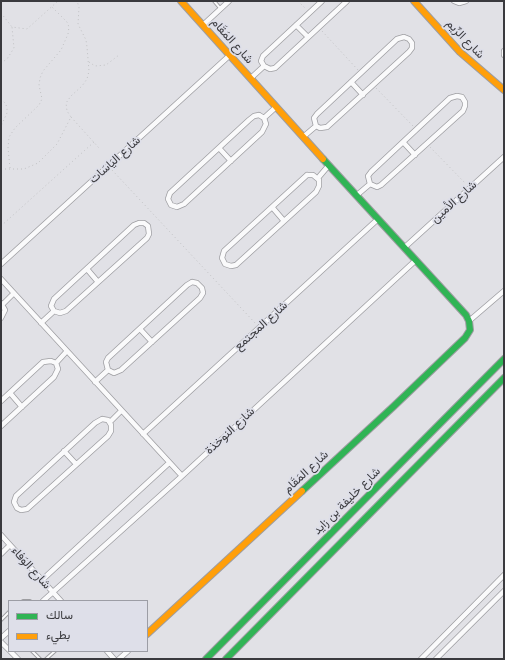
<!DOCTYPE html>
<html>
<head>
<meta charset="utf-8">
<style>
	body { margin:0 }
	#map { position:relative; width:505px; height:660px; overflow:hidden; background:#e1e1e6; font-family:Merriweather,Vazirmatn,serif }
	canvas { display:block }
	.frame { position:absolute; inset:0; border:2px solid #3a3a3e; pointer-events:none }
	.legend { position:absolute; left:8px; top:600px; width:140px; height:52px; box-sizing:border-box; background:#dedfe9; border:1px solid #9c9da5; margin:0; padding:5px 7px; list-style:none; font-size:12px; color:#3a3a3e }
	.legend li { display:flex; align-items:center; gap:8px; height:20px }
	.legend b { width:20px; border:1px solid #9c9da5 }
</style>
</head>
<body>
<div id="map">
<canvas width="505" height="660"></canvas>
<div class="frame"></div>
<ul class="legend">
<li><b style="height:5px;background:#30b455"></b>سالك</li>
<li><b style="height:5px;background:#ff9f0a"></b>بطيء</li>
</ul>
</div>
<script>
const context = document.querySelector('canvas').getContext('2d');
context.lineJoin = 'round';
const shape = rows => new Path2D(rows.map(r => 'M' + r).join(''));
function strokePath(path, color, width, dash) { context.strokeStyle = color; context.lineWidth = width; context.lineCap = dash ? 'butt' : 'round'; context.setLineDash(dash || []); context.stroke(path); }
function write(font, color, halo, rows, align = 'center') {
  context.font = font + ' Merriweather,Vazirmatn,serif'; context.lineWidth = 3.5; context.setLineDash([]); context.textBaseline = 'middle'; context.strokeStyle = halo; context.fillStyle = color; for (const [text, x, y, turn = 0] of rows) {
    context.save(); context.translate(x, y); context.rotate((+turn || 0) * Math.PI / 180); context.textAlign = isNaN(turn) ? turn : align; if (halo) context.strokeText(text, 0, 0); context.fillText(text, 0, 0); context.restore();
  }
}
const path = shape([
	[73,1,76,3],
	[298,1,306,9],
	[1,13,12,27],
	[322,31,358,70],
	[89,62,95,66,106,65,119,55],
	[1,63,7,59,14,48,12,27,27,29,58,1],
	[376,88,413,126],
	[1,99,5,103,7,107,7,113,1,126],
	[71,117,99,148],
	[430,147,466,184],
	[10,168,8,148,9,137,15,128,39,105,42,99,39,85,40,78,43,71,61,50,68,34,69,27,67,22,51,6],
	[1,169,24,169,38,163,57,144,71,117,67,111,66,103,71,96,82,86,87,79,89,71,87,47,86,40,78,24,79,7,77,1],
	[112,170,256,324],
	[1,226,94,142]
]);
const lane = shape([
	[214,1,220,8],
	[23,601,30,601],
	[1,620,9,612],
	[32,651,40,659],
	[46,659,55,651]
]);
const street = shape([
	[322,1,263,56,261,61,264,66,270,69,275,68,347,1],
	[454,1,459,3,466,1],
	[203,25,229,1],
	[296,25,308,37],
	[404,37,409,39,412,43,412,48,409,52,327,127,320,128,316,126,314,118,317,114,397,39,404,37],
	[504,51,504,55],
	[251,78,264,66],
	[351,82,363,95],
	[457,96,462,97,465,102,465,106,463,111,381,185,377,187,370,184,368,176,371,172,450,98,457,96],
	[259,115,264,118,266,124,262,132,184,204,177,207,171,205,168,199,170,193,249,120,254,116,259,115],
	[264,118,276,107],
	[303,137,316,126],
	[403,142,415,155],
	[219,148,231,161],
	[307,175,313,175,319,180,319,186,316,192,236,265,231,266,225,264,222,258,224,251,307,175],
	[318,178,329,165],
	[357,195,370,184],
	[272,207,284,221],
	[139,223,144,223,148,226,149,234,147,238,66,311,60,313,54,311,51,306,54,299,134,225,139,223],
	[405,247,504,157],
	[1,264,230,55],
	[87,269,98,282],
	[1,279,182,476],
	[192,282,197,283,202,288,203,293,200,298,121,370,114,373,108,370,106,362,108,358,187,285,192,282],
	[1,303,5,310,1,318],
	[3,304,14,293],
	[469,321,504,291],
	[41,323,54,311],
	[140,329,152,342],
	[56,363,67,351],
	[95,382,108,370],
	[10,393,22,407],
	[1,401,43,362,51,361,56,363,58,369,54,377,1,426],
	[102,419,108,420,111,425,111,431,108,436,27,509,21,510,17,508,14,502,16,496,95,423,102,419],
	[110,422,121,411],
	[143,434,378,219],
	[64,451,76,464],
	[1,535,61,601],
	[1,554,10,545],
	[42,580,169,463],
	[43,601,182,476,416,260],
	[1,638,9,631],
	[1,642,9,650],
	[10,651,18,659],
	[107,651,114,659],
	[119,659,128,651],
	[421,659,504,575],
	[436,659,504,591]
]);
const fast = shape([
	[302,491,394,406,465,338,470,330,469,321,466,315,323,159],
	[206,659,504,359],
	[226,659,504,378]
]);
const slow = shape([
	[181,1,323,159],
	[414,1,460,52,504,90],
	[147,634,302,491]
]);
const streetNames = [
	["شارع الرِّيم",465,39,46],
	["شارع المَقَام",232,41,48],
	["شارع اليَاسَات",115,160,-42],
	["شارع الأمين",454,202,-42],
	["شارع المجتمع",261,326,-42],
	["شارع النوخذة",230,431,-43],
	["شارع المَقَام",306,472,-43],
	["شارع خليفة بن زايد",347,501,-45],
	["شارع الوَفاء",31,568,48]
];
strokePath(lane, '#9d9da1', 4);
strokePath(street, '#9d9da1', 6);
strokePath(fast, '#9d9da1', 8);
strokePath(slow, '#9d9da1', 8);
strokePath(path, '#c0c1c3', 1, [1, 3]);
strokePath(lane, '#fafafb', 2);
strokePath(street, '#fafafb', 4.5);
strokePath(fast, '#30b455', 6);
strokePath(slow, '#ff9f0a', 6);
write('12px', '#3a3a3e', '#dedfe9', streetNames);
</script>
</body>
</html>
